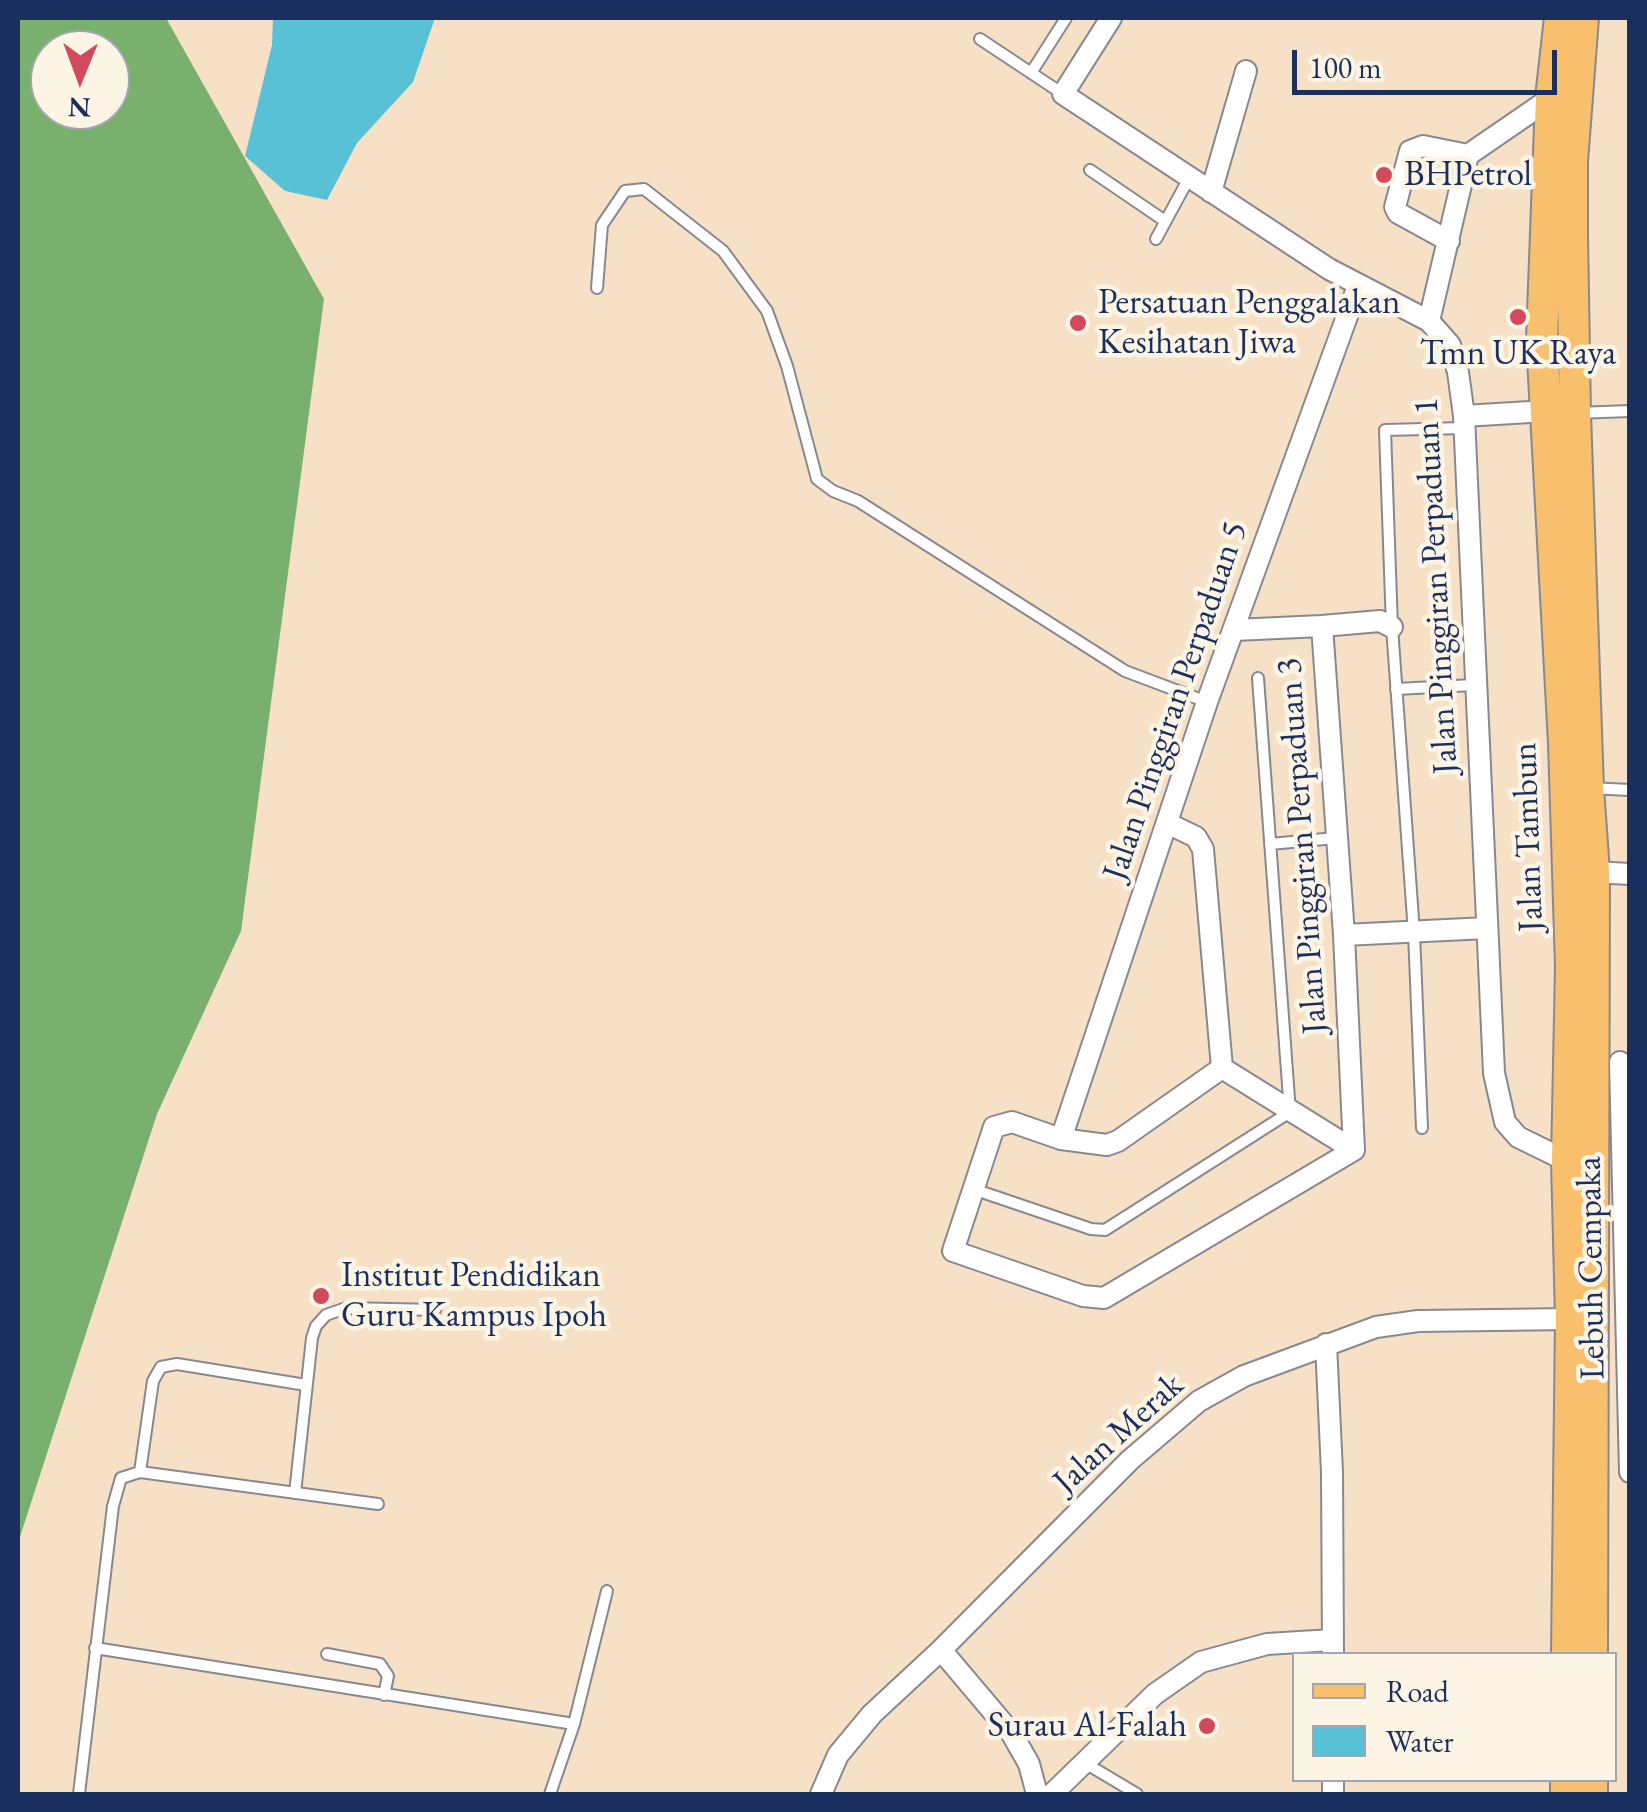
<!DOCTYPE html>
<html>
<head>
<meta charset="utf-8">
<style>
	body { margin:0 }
	#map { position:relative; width:1647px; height:1812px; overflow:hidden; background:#f6e1c7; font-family:"EB Garamond",serif }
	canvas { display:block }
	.frame { position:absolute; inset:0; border:20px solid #1b2f5e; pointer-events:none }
	.legend { position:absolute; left:1292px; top:1652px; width:325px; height:130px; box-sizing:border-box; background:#fcf5e5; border:2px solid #a2a6af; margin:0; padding:12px 18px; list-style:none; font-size:30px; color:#1b2f5e }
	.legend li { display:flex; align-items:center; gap:20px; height:50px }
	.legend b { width:50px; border:2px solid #a2a6af }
	.north { position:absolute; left:30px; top:30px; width:100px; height:100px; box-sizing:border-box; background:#fcf5e5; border:2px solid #a2a6af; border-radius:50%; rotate:181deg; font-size:28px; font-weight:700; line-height:40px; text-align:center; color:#1b2f5e }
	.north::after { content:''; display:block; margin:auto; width:35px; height:45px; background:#d1495b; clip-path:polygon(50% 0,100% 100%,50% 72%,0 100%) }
	.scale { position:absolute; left:1292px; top:50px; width:265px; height:45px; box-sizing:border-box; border:5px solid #1b2f5e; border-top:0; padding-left:12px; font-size:30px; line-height:35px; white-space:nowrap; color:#1b2f5e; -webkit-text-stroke:8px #fcf5e5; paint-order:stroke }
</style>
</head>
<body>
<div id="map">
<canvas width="1647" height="1812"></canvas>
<div class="frame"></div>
<ul class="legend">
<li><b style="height:12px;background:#f8bf6c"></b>Road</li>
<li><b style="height:28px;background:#59c1d6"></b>Water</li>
</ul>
<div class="north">N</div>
<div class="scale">100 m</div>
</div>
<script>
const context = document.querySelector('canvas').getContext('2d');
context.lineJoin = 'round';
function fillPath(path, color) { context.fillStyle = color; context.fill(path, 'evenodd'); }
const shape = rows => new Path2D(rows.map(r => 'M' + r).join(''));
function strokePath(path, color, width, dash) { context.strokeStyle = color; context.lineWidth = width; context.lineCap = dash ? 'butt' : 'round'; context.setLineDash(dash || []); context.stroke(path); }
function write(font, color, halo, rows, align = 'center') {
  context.font = font + ' "EB Garamond",serif'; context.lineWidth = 9; context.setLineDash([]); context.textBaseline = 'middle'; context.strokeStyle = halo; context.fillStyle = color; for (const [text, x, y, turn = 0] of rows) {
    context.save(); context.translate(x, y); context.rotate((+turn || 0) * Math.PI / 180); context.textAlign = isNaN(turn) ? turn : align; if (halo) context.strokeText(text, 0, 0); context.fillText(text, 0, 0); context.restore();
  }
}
const forest = shape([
	[18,18,166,18,324,299,241,931,157,1114,18,1543],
	[50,50,110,50,110,110,50,110]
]);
const water = shape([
	[273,18,435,18,413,82,357,143,327,200,285,191,245,156,272,45]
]);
const service = shape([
	[980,39,1063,94],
	[1031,73,1066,18],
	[1090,170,1165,221],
	[1156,239,1189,178],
	[597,288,602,225,625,191,644,189,723,251,767,311,787,366,817,479,833,491,858,501,1125,671,1207,702],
	[1576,413,1630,411],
	[1396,689,1474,685],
	[1589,788,1630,790],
	[1270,844,1336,838],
	[1422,1128,1414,933,1392,627,1385,430,1464,428],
	[973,1189,1091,1229,1105,1230,1290,1112,1258,678],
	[140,1472,153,1381,161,1367,177,1364,306,1385],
	[295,1493,312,1338,316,1326,326,1315,346,1308,435,1310],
	[95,1648,574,1724],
	[327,1654,380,1664,388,1676,384,1695],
	[1085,1763,1137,1794],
	[79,1794,113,1506,121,1478,140,1472,378,1504],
	[550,1794,574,1724,607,1591]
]);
const minor = shape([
	[1111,18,1063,94,1329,269,1429,321,1450,345,1458,372,1464,416,1494,1073,1505,1122,1518,1137,1567,1161],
	[1211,192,1246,71],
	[1449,241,1398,213,1395,207,1410,151,1423,146,1468,155,1551,98],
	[1429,321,1468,155],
	[1464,416,1546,411],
	[1322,626,1380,621,1392,627],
	[1234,630,1322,626,1344,935,1354,1150],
	[1167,823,1196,837,1203,849,1222,1068,1118,1141,1107,1145,1061,1139,1012,1122,994,1127,953,1251,1083,1296,1104,1298,1354,1150],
	[1594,872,1630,874],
	[1344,935,1487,928],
	[1620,1062,1630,1472],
	[1222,1068,1354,1150],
	[1061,1139,1207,702,1358,286],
	[1326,1344,1332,1472,1333,1654],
	[941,1650,1012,1734,1029,1764,1037,1794],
	[821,1794,838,1755,872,1714,941,1650,1130,1460,1199,1401,1244,1376,1376,1327,1418,1321,1571,1319],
	[1052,1794,1155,1694,1201,1662,1267,1644,1332,1640],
	[1333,1794,1333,1780]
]);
const primary = shape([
	[1560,18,1551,98,1542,340,1564,743,1571,967,1567,1161,1571,1319,1567,1654],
	[1583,18,1572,162,1572,234,1575,413,1588,788,1594,872,1592,1654],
	[1592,1780,1592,1794],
	[1566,1794,1566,1780]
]);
const markers = [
	[1384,175,10,"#d1495b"],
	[1518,317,10,"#d1495b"],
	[1078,323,10,"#d1495b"],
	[321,1296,10,"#d1495b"],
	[1207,1726,10,"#d1495b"]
];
const poiNames = [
	["BHPetrol",1404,175],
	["Persatuan Penggalakan",1098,303],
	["Kesihatan Jiwa",1098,343],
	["Tmn UK Raya",1518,354,"center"],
	["Institut Pendidikan",341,1276],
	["Guru Kampus Ipoh",341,1316],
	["Surau Al-Falah",1187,1726,"right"]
];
const streetNames = [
	["Jalan Pinggiran Perpaduan 1",1437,586,-93],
	["Jalan Pinggiran Perpaduan 5",1176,701,-71],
	["Jalan Tambun",1529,837,-92],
	["Jalan Pinggiran Perpaduan 3",1303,846,-94],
	["Lebuh Cempaka",1592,1268,-91],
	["Jalan Merak",1119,1434,-42]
];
fillPath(forest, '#79b06e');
fillPath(water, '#59c1d6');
strokePath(service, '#888892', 14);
strokePath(minor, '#888892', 24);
strokePath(primary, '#888892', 34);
strokePath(service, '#fff', 10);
strokePath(minor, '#fff', 20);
strokePath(primary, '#f8bf6c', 30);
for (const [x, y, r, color] of markers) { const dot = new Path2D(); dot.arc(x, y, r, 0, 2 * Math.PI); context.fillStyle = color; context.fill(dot); strokePath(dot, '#fcf5e5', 4); }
write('35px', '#1b2f5e', '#fcf5e5', poiNames, 'left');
write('35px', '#1b2f5e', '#fcf5e5', streetNames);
</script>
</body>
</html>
